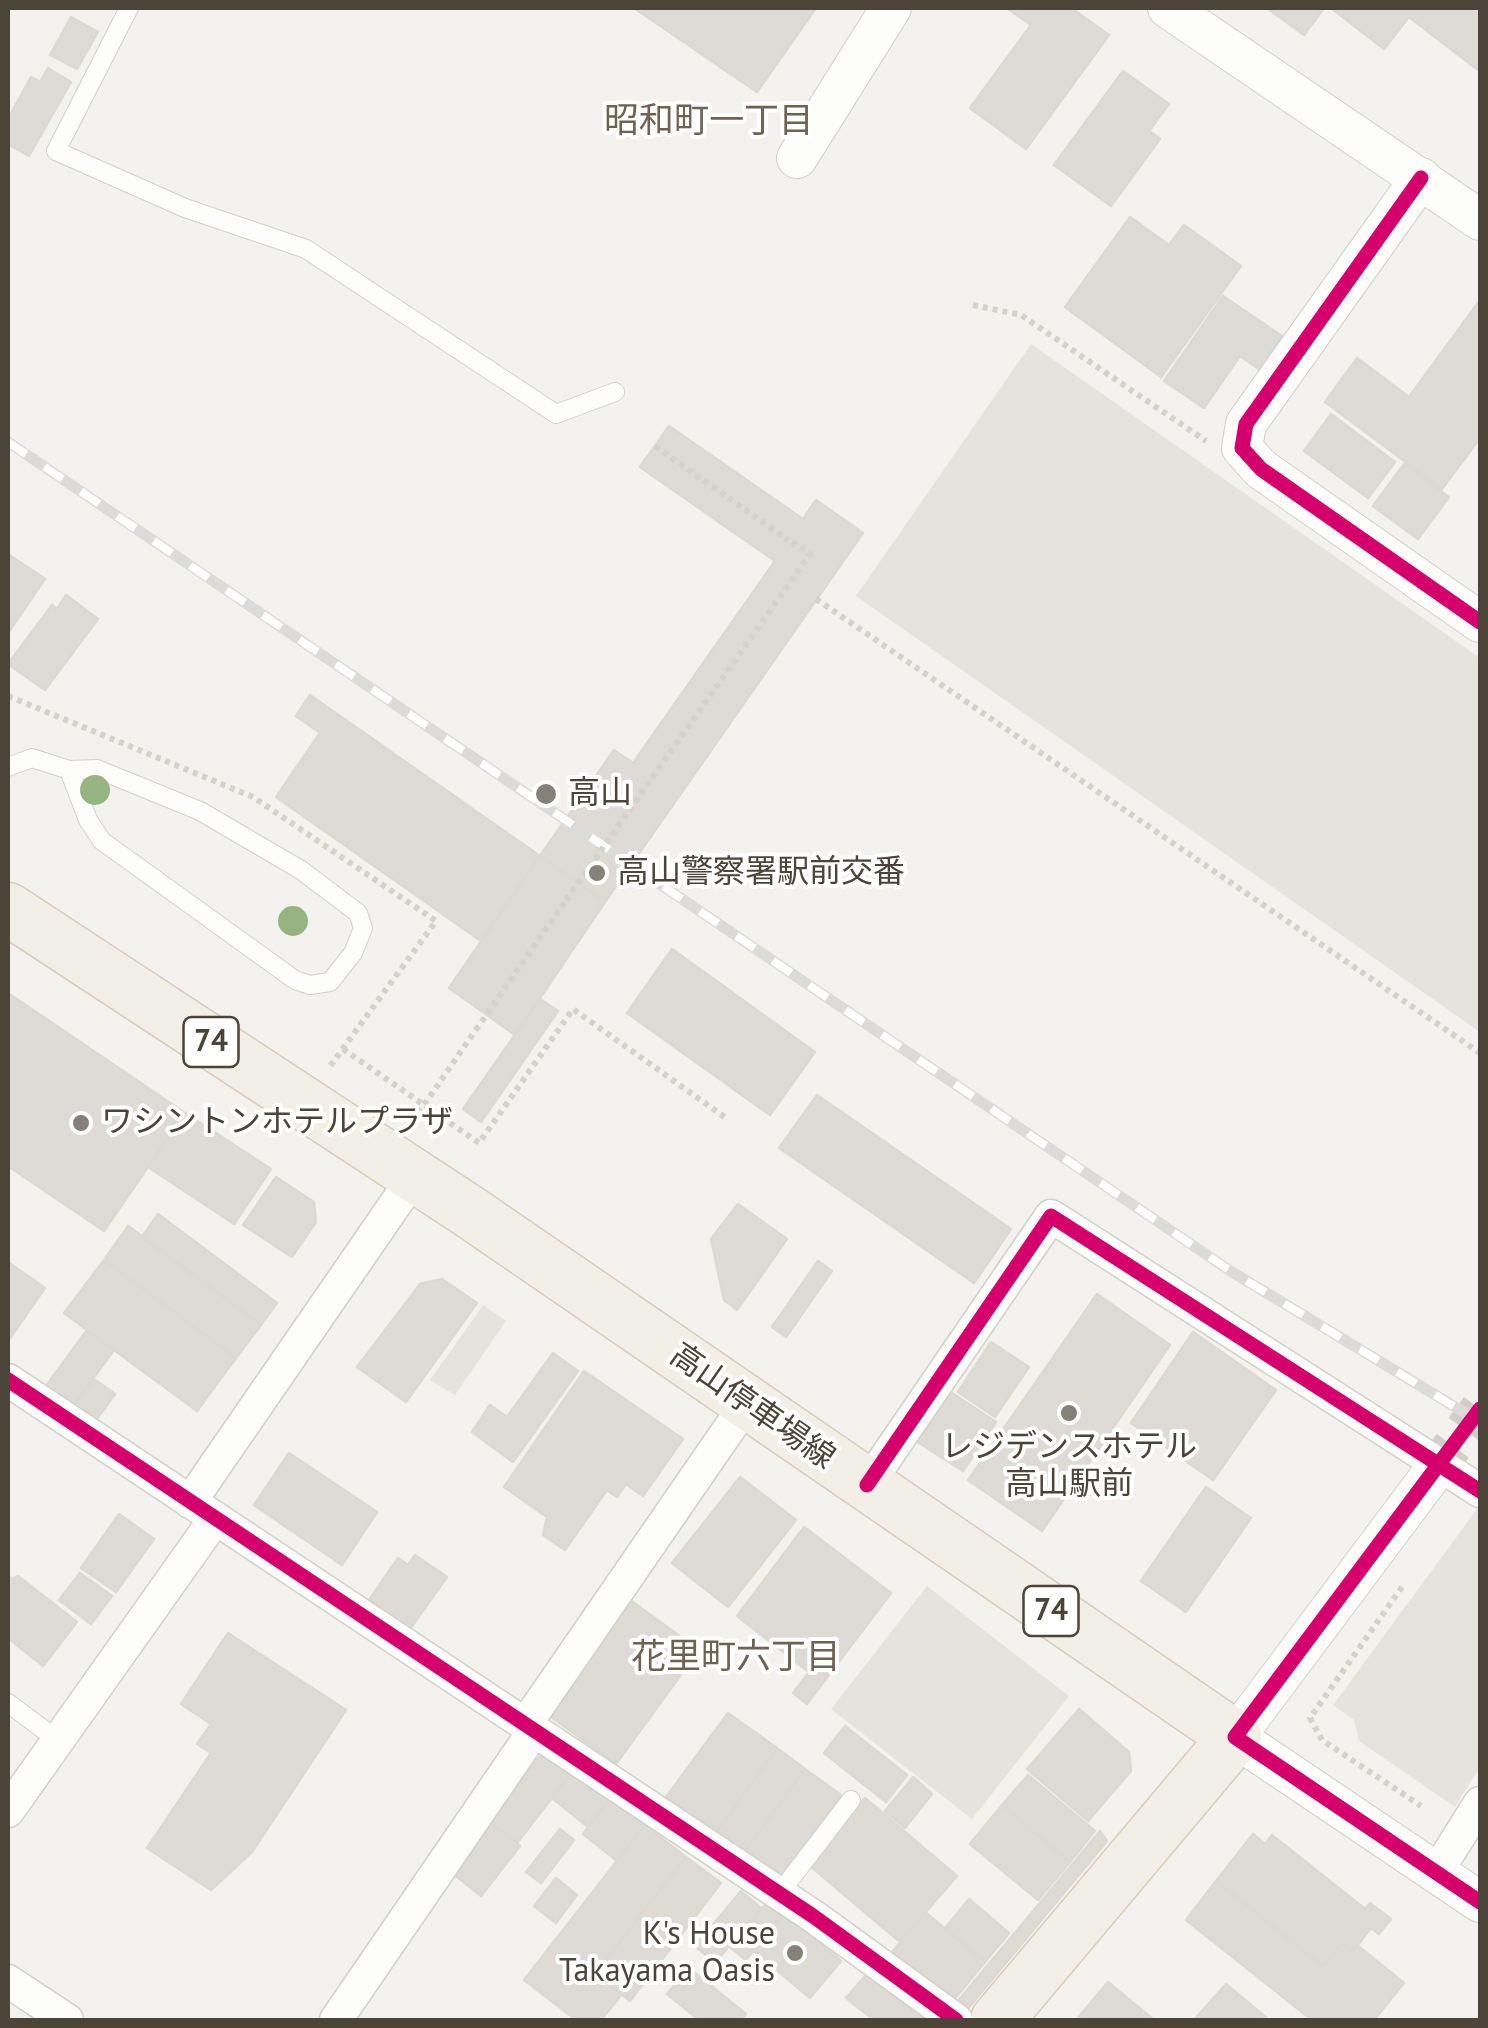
<!DOCTYPE html>
<html>
<head>
<meta charset="utf-8">
<style>
	body { margin:0 }
	#map { position:relative; width:1488px; height:2028px; overflow:hidden; background:#f4f2ee; font-family:"PT Sans",sans-serif }
	canvas { display:block }
	.frame { position:absolute; inset:0; border:10px solid #4b4439; pointer-events:none }
</style>
</head>
<body>
<div id="map">
<canvas width="1488" height="2028"></canvas>
<div class="frame"></div>
</div>
<script>
const context = document.querySelector('canvas').getContext('2d');
context.lineJoin = 'round';
function fillPath(path, color) { context.fillStyle = color; context.fill(path, 'evenodd'); }
const shape = rows => new Path2D(rows.map(r => 'M' + r).join(''));
function strokePath(path, color, width, dash) { context.strokeStyle = color; context.lineWidth = width; context.lineCap = dash ? 'butt' : 'round'; context.setLineDash(dash || []); context.stroke(path); }
function write(font, color, halo, rows, align = 'center') {
  context.font = font + ' "PT Sans","Noto Sans JP",sans-serif'; context.lineWidth = 8; context.setLineDash([]); context.textBaseline = 'middle'; context.strokeStyle = halo; context.fillStyle = color; for (const [text, x, y, turn = 0] of rows) {
    context.save(); context.translate(x, y); context.rotate((+turn || 0) * Math.PI / 180); context.textAlign = isNaN(turn) ? turn : align; if (halo) context.strokeText(text, 0, 0); context.fillText(text, 0, 0); context.restore();
  }
}
const parking = shape([
	[1031,344,1480,658,1480,1032,856,596],
	[483,1305,506,1321,455,1395,430,1380],
	[1477,1509,1480,1511,1480,1767,1455,1807,1359,1741,1354,1720,1333,1705],
	[927,1586,1069,1696,972,1819,831,1709]
]);
const building = shape([
	[634,8,816,8,757,92,634,8],
	[1007,8,1071,8,1109,35,1026,149,970,108,1031,25,1007,8],
	[1267,8,1324,8,1304,35,1267,8],
	[1331,8,1480,8,1480,67,1478,70,1409,17,1384,49,1331,8],
	[71,17,98,32,77,69,50,55,71,17],
	[48,68,71,82,29,156,8,144,8,119,31,77,40,82,48,68],
	[1123,71,1169,104,1149,131,1160,139,1111,206,1054,165,1123,71],
	[1130,217,1169,245,1184,225,1241,266,1161,377,1065,307,1130,217],
	[1223,296,1282,336,1259,369,1240,356,1204,408,1164,381,1223,296],
	[1480,300,1480,438,1442,489,1325,402,1357,358,1409,397,1480,300],
	[1331,414,1395,462,1368,498,1304,451,1331,414],
	[669,426,803,519,816,500,863,533,605,902,540,856,614,750,633,763,775,561,640,467,669,426],
	[1404,464,1449,497,1418,539,1373,506,1404,464],
	[8,554,45,579,8,633,8,554],
	[66,595,98,619,45,690,8,664,52,605,57,609,66,595],
	[310,695,540,856,481,941,276,797,320,733,296,716,310,695],
	[540,856,605,902,515,1035,449,988,540,856],
	[672,949,815,1052,770,1115,627,1013,672,949],
	[8,993,185,1113,104,1231,8,1166,8,993],
	[540,999,558,1011,481,1122,463,1109,540,999],
	[817,1095,1011,1229,974,1283,779,1148,817,1095],
	[185,1113,271,1169,234,1224,148,1167,185,1113],
	[276,1177,314,1202,316,1222,292,1257,243,1225,276,1177],
	[738,1204,787,1239,737,1310,724,1300,711,1239,738,1204],
	[158,1214,277,1303,261,1325,142,1237,158,1214],
	[128,1226,261,1325,236,1358,104,1260,128,1226],
	[104,1260,236,1358,197,1411,64,1313,104,1260],
	[818,1261,832,1271,786,1337,772,1327,818,1261],
	[8,1262,45,1288,8,1341,8,1262],
	[442,1279,477,1303,406,1402,357,1367,420,1284,442,1279],
	[1097,1294,1170,1345,1042,1531,968,1480,1097,1294],
	[87,1330,114,1350,67,1414,40,1394,87,1330],
	[1193,1332,1276,1390,1213,1480,1131,1423,1193,1332],
	[991,1342,1029,1367,995,1417,958,1392,991,1342],
	[553,1353,578,1371,513,1462,472,1432,490,1405,507,1417,553,1353],
	[584,1371,683,1439,643,1496,626,1484,617,1497,607,1490,565,1550,543,1535,547,1517,504,1487,584,1371],
	[94,1379,115,1394,89,1430,67,1414,94,1379],
	[949,1391,996,1422,963,1471,916,1441,949,1391],
	[289,1453,377,1512,342,1565,254,1505,289,1453],
	[740,1477,796,1520,728,1607,672,1563,740,1477],
	[1206,1487,1251,1518,1186,1612,1141,1581,1206,1487],
	[119,1514,154,1539,116,1592,81,1568,119,1514],
	[804,1527,891,1593,807,1704,793,1693,809,1672,737,1616,804,1527],
	[415,1555,447,1577,410,1629,369,1600,398,1558,408,1565,415,1555],
	[80,1573,112,1596,91,1624,59,1600,80,1573],
	[8,1576,12,1579,18,1576,77,1622,43,1666,8,1638,8,1576],
	[630,1600,699,1650,616,1764,547,1714,630,1600],
	[228,1633,346,1710,252,1852,211,1890,147,1848,211,1753,197,1744,211,1724,181,1704,228,1633],
	[1079,1709,1129,1752,1131,1771,1088,1821,1027,1769,1079,1709],
	[728,1713,777,1748,716,1833,666,1797,728,1713],
	[845,1726,907,1775,886,1802,824,1753,845,1726],
	[777,1748,805,1769,744,1852,716,1833,777,1748],
	[545,1750,572,1772,517,1843,489,1822,545,1750],
	[805,1769,841,1795,780,1879,744,1852,805,1769],
	[572,1772,609,1800,588,1827,552,1798,572,1772],
	[1028,1775,1095,1831,1070,1862,1002,1805,1028,1775],
	[913,1777,932,1794,905,1828,885,1811,913,1777],
	[865,1798,957,1876,900,1942,809,1865,865,1798],
	[609,1800,645,1825,617,1861,583,1834,609,1800],
	[1002,1805,1070,1862,1038,1900,970,1844,1002,1805],
	[489,1822,520,1846,481,1896,451,1872,489,1822],
	[645,1825,686,1857,595,1974,622,1994,601,2020,576,2020,524,1980,645,1825],
	[560,1829,574,1840,541,1883,526,1872,560,1829],
	[1100,1831,1107,1841,966,2011,957,2002,1100,1831],
	[1253,1834,1265,1844,1272,1835,1365,1909,1370,1903,1391,1919,1379,1934,1371,1928,1353,1951,1342,1943,1323,1966,1216,1881,1253,1834],
	[686,1857,721,1883,630,2001,595,1974,686,1857],
	[556,1878,577,1895,556,1923,534,1906,556,1878],
	[1216,1881,1323,1966,1342,1943,1353,1951,1357,1945,1404,1983,1374,2020,1312,2020,1186,1920,1216,1881],
	[741,1891,761,1908,715,1963,695,1946,741,1891],
	[969,1899,1009,1933,985,1962,945,1928,969,1899],
	[769,1900,784,1913,746,1960,730,1947,769,1900],
	[925,1912,985,1962,952,2002,893,1951,925,1912],
	[785,1914,841,1961,810,1998,754,1951,785,1914],
	[689,1968,746,2014,741,2020,699,2020,667,1994,689,1968],
	[872,1968,931,2017,928,2020,874,2020,846,1998,872,1968],
	[1108,1982,1154,2020,1076,2020,1108,1982],
	[1226,1984,1269,2020,1194,2020,1226,1984]
]);
const tertiaryTunnel = shape([
	[1429,1478,1480,1409]
]);
const path = shape([
	[973,305,1021,315,1206,441],
	[655,446,788,540],
	[816,599,1480,1053],
	[8,696,253,797,436,921,328,1069],
	[476,1030,566,900],
	[343,1049,479,1143,573,1009,726,1118],
	[413,1121,477,1028],
	[1402,1587,1310,1718,1322,1740,1421,1806]
]);
const service = shape([
	[129,8,56,151,185,208,306,249,556,414,615,392],
	[8,767,32,758,69,770,97,769,200,811,301,870,358,913,363,928,353,953,330,982,310,985,295,980,102,841,88,820,69,770],
	[8,1703,59,1741],
	[779,1894,851,1800]
]);
const minor = shape([
	[8,1380,813,1916,956,2020],
	[867,1485,1051,1216,1480,1491],
	[190,1502,414,1177],
	[525,1725,747,1403],
	[8,1811,215,1519],
	[1436,1873,1480,1803],
	[8,1981,67,2020],
	[336,2020,534,1731]
]);
const tertiary = shape([
	[1168,8,1480,220],
	[797,158,891,8],
	[1421,178,1246,424,1242,448,1261,469,1480,622],
	[1429,1478,1235,1737,1480,1902]
]);
const primary = shape([
	[8,909,470,1212,1235,1737,997,2020]
]);
const rail = shape([
	[8,442,1232,1272,1480,1422]
]);
const pathBridge = shape([
	[566,900,810,554,788,540]
]);
const cycleway = shape([
	[1421,178,1246,424,1242,448,1261,469,1480,622],
	[8,1380,813,1916,956,2020],
	[1480,1409,1235,1737,1480,1902],
	[867,1485,1051,1216,1480,1491]
]);
const trees = [
	[95,790],
	[293,921]
];
const markers = [
	[546,794,12,"#868178"],
	[597,873,10,"#868178"],
	[81,1123,10,"#868178"],
	[1069,1413,10,"#868178"],
	[795,1953,10,"#868178"]
];
const shields = [
	[211,1042,55],
	[1051,1611,55]
];
const shieldNames = [
	["74",211,1042],
	["74",1051,1611]
];
const poiNames = [
	["高山",568,794],
	["高山警察署駅前交番",617,873],
	["ワシントンホテルプラザ",101,1123],
	["レジデンスホテル",1069,1448,"center"],
	["高山駅前",1069,1485,"center"],
	["K's House",775,1935,"right"],
	["Takayama Oasis",775,1972,"right"]
];
const streetNames = [
	["高山停車場線",752,1407,35]
];
const neighbourhoodNames = [
	["昭和町一丁目",709,122],
	["花里町六丁目",736,1658]
];
fillPath(parking, '#e6e3df');
fillPath(building, '#dedbd6');
strokePath(building, '#dcd9d4', 2.5);
strokePath(tertiaryTunnel, '#d2cfca', 40, [40, 20]);
strokePath(service, '#d2d0cb', 20);
strokePath(minor, '#d2d0cb', 35);
strokePath(tertiary, '#d2d0cb', 42);
strokePath(primary, '#d6cebb', 55);
strokePath(path, '#d3d2cc', 6, [5, 5]);
strokePath(service, '#fdfdfc', 18);
strokePath(minor, '#fdfdfc', 32);
strokePath(tertiary, '#fdfdfc', 40);
strokePath(primary, '#f2efe6', 52);
strokePath(rail, '#dbdbda', 11);
strokePath(rail, '#fff', 8, [22]);
strokePath(pathBridge, '#d3d2cc', 6, [5, 5]);
strokePath(cycleway, '#d6006c', 15);
context.fillStyle = '#96b382';
for (const [x, y] of trees) { context.beginPath(); context.arc(x, y, 15, 0, 2 * Math.PI); context.fill(); }
for (const [x, y, r, color] of markers) { const dot = new Path2D(); dot.arc(x, y, r, 0, 2 * Math.PI); context.fillStyle = color; context.fill(dot); strokePath(dot, '#fff', 4); }
for (const [x, y, w] of shields) { const box = new Path2D(); box.roundRect(x - w / 2, y - 25, w, 50, 8); context.fillStyle = '#fff'; context.fill(box); strokePath(box, '#4b4439', 2.5); }
write('bold 30px', '#4b4439', null, shieldNames);
write('32px', '#4b4439', '#fff', poiNames, 'left');
write('32px', '#4b4439', '#fff', streetNames);
write('35px', '#6e6250', '#fff', neighbourhoodNames);
</script>
</body>
</html>
